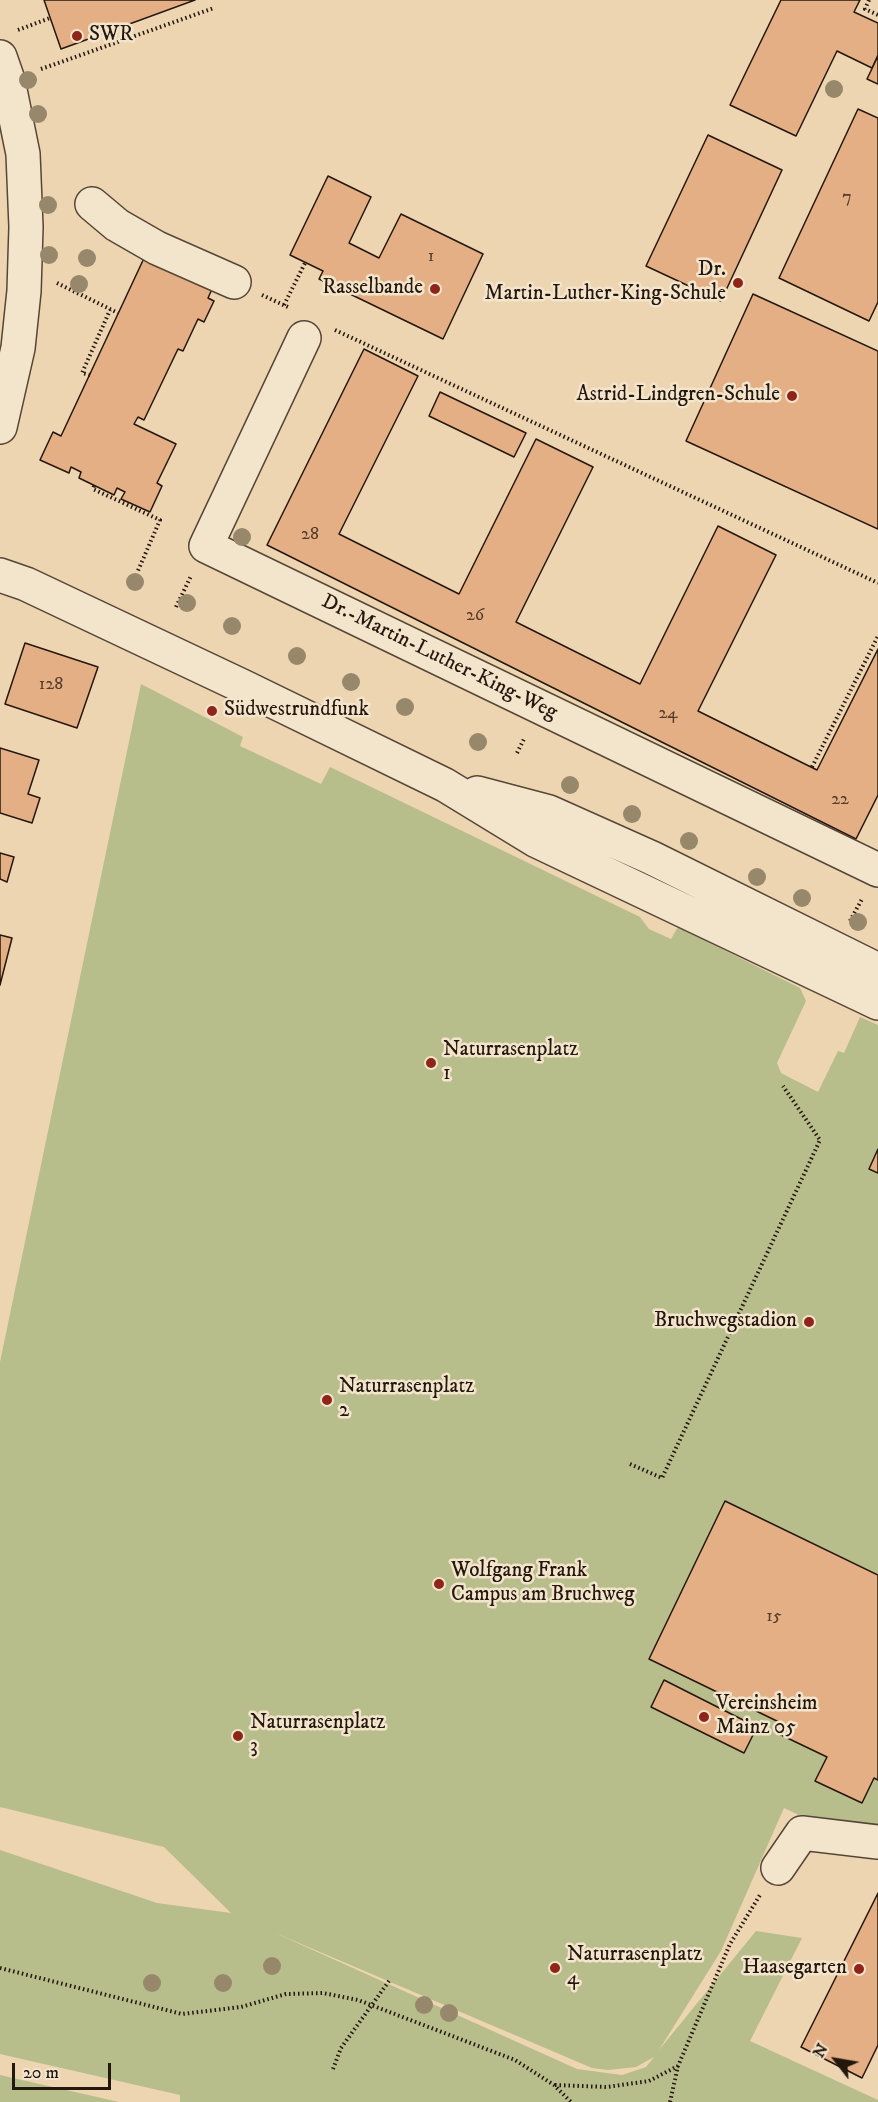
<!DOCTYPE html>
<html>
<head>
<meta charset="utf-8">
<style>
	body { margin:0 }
	#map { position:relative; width:878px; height:2102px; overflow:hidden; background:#edd5b1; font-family:"IM FELL DW Pica",serif }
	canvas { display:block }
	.north { position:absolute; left:806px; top:2030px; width:60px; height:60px; -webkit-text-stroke:4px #f3e4cc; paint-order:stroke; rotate:301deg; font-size:16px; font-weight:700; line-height:24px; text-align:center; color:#24170d }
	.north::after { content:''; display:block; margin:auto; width:21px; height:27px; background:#24170d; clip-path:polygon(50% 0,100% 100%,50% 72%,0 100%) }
	.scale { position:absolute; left:12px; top:2063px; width:99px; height:27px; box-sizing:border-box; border:3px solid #24170d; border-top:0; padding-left:8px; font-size:18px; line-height:21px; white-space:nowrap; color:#24170d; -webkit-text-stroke:4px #f3e4cc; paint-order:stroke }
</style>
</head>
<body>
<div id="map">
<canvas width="878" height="2102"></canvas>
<div class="north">N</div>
<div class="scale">20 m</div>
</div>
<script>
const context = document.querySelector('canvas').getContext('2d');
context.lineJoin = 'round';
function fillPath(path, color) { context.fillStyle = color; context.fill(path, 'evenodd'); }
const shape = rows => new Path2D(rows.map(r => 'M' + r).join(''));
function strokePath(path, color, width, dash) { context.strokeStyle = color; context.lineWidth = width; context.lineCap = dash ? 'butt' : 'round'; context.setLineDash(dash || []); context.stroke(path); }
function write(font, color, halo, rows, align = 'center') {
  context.font = font + ' "IM FELL DW Pica",serif'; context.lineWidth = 5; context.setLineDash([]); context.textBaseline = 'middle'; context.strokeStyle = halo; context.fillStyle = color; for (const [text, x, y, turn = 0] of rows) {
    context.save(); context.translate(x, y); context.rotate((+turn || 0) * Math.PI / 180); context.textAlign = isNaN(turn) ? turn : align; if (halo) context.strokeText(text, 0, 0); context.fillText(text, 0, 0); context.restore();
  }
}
const green = shape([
	[141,684,243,737,240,746,321,784,330,767,640,917,649,929,671,939,678,927,800,988,806,1001,777,1063,781,1073,818,1092,838,1051,844,1053,860,1017,878,1025,878,1836,803,1817,784,1808,721,1951,659,2050,756,1931,802,1938,750,2041,878,2100,878,2102,180,2102,180,2095,0,2054,0,1850,157,1903,231,1913,164,1847,0,1807,0,1362],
	[273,1932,592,2068,608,2070,636,2067,654,2057,646,2067,622,2075,577,2069],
	[0,2075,119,2102,0,2102]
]);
const building = shape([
	[44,0,195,0,61,49,44,0],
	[781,0,860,0,854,12,878,23,878,55,872,68,837,51,796,136,730,105,781,0],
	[878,56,878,84,867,79,878,56],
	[858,109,878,118,878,302,869,321,779,278,858,109],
	[708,135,782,170,721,301,646,266,708,135],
	[328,176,371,197,349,243,379,258,401,214,483,254,443,339,319,279,323,271,290,255,328,176],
	[145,256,213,287,208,298,214,301,204,322,198,319,183,351,178,349,144,420,138,417,134,424,176,444,157,483,162,486,150,512,121,499,125,492,117,488,114,495,79,478,81,472,71,467,69,473,40,460,53,432,61,436,145,256],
	[753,294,878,351,878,529,686,441,753,294],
	[364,349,418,376,339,534,459,594,536,439,593,467,516,622,640,684,718,526,776,555,698,711,817,770,878,649,878,795,856,839,267,545,364,349],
	[440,392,526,433,514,457,429,416,440,392],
	[25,643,98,667,77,728,5,704,25,643],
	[0,748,39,760,28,794,40,798,32,823,0,813,0,748],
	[0,853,14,857,7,882,0,879,0,853],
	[0,935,12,938,0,985,0,935],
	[878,1149,878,1173,869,1169,878,1149],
	[725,1501,878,1575,878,1780,874,1778,862,1803,815,1781,827,1757,779,1734,783,1724,649,1659,725,1501],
	[664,1680,757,1727,744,1753,651,1707,664,1680],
	[878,1893,878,2045,862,2078,801,2047,878,1893]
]);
const path = shape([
	[869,0,865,9,878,15],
	[18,30,50,18],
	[41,69,214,8],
	[57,283,118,313],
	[262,295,290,308],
	[284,305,305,263],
	[335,330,878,583],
	[90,375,82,373,110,310],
	[94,486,93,489,160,520,137,573],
	[176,607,191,576],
	[517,753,525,737],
	[812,767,878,636],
	[850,921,862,899],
	[630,1464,662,1478,820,1140,783,1086],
	[0,1968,182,2014,241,2007,286,1994,323,1993,358,2000,515,2060,554,2085,571,2102],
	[333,2069,341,2048,389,1981],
	[555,2085,607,2087,649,2081,678,2066],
	[670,2102,678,2066,730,1944,760,1895]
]);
const minor = shape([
	[0,57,8,80,23,154,26,227,24,291,18,348,0,427],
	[92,204,117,225,157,248,234,282],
	[304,338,206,546,878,870],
	[0,575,26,584,244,687,445,785,535,840,878,1003],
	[477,793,549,812,652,858,878,970],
	[778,1868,802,1833,878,1842]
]);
const trees = [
	[28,80],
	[834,89],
	[38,114],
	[48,205],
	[49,255],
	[87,258],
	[79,284],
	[242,537],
	[135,582],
	[187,603],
	[232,626],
	[297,656],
	[351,682],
	[405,707],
	[478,742],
	[570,785],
	[632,814],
	[689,841],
	[757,877],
	[802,898],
	[858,922],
	[272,1966],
	[152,1983],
	[223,1983],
	[424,2005],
	[449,2013]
];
const markers = [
	[77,36,6,"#8f2418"],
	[738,283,6,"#8f2418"],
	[435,289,6,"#8f2418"],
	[792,396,6,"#8f2418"],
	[212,711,6,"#8f2418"],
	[431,1063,6,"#8f2418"],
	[809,1322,6,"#8f2418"],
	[327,1400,6,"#8f2418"],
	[439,1584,6,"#8f2418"],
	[704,1717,6,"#8f2418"],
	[238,1736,6,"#8f2418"],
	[555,1968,6,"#8f2418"],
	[859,1969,6,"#8f2418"]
];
const numberNames = [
	["7",847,198],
	["1",431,257],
	["28",310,535],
	["26",475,616],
	["128",51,685],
	["24",668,714],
	["22",840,800],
	["15",774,1617]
];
const poiNames = [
	["SWR",89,36],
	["Dr.",726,271,"right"],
	["Martin-Luther-King-Schule",726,295,"right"],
	["Rasselbande",423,289,"right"],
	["Astrid-Lindgren-Schule",780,396,"right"],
	["Südwestrundfunk",224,711],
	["Naturrasenplatz",443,1051],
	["1",443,1075],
	["Bruchwegstadion",797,1322,"right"],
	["Naturrasenplatz",339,1388],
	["2",339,1412],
	["Wolfgang Frank",451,1572],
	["Campus am Bruchweg",451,1596],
	["Vereinsheim",716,1705],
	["Mainz 05",716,1729],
	["Naturrasenplatz",250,1724],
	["3",250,1748],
	["Naturrasenplatz",567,1956],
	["4",567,1980],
	["Haasegarten",847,1969,"right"]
];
const streetNames = [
	["Dr.-Martin-Luther-King-Weg",439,658,26]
];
fillPath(green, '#b8bd8c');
fillPath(building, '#e4af85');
strokePath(building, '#24170d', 1.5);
strokePath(minor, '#564636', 36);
strokePath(path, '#24170d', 4, [1.5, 3]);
strokePath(minor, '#f3e4cc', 33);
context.fillStyle = '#97886c';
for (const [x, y] of trees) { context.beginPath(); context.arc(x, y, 9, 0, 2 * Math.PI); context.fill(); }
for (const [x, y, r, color] of markers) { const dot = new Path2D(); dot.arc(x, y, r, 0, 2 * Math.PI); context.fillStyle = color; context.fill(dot); strokePath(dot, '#f3e4cc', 2); }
write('18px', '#543d2b', null, numberNames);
write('21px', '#24170d', '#f3e4cc', poiNames, 'left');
write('21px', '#24170d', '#f3e4cc', streetNames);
</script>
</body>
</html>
